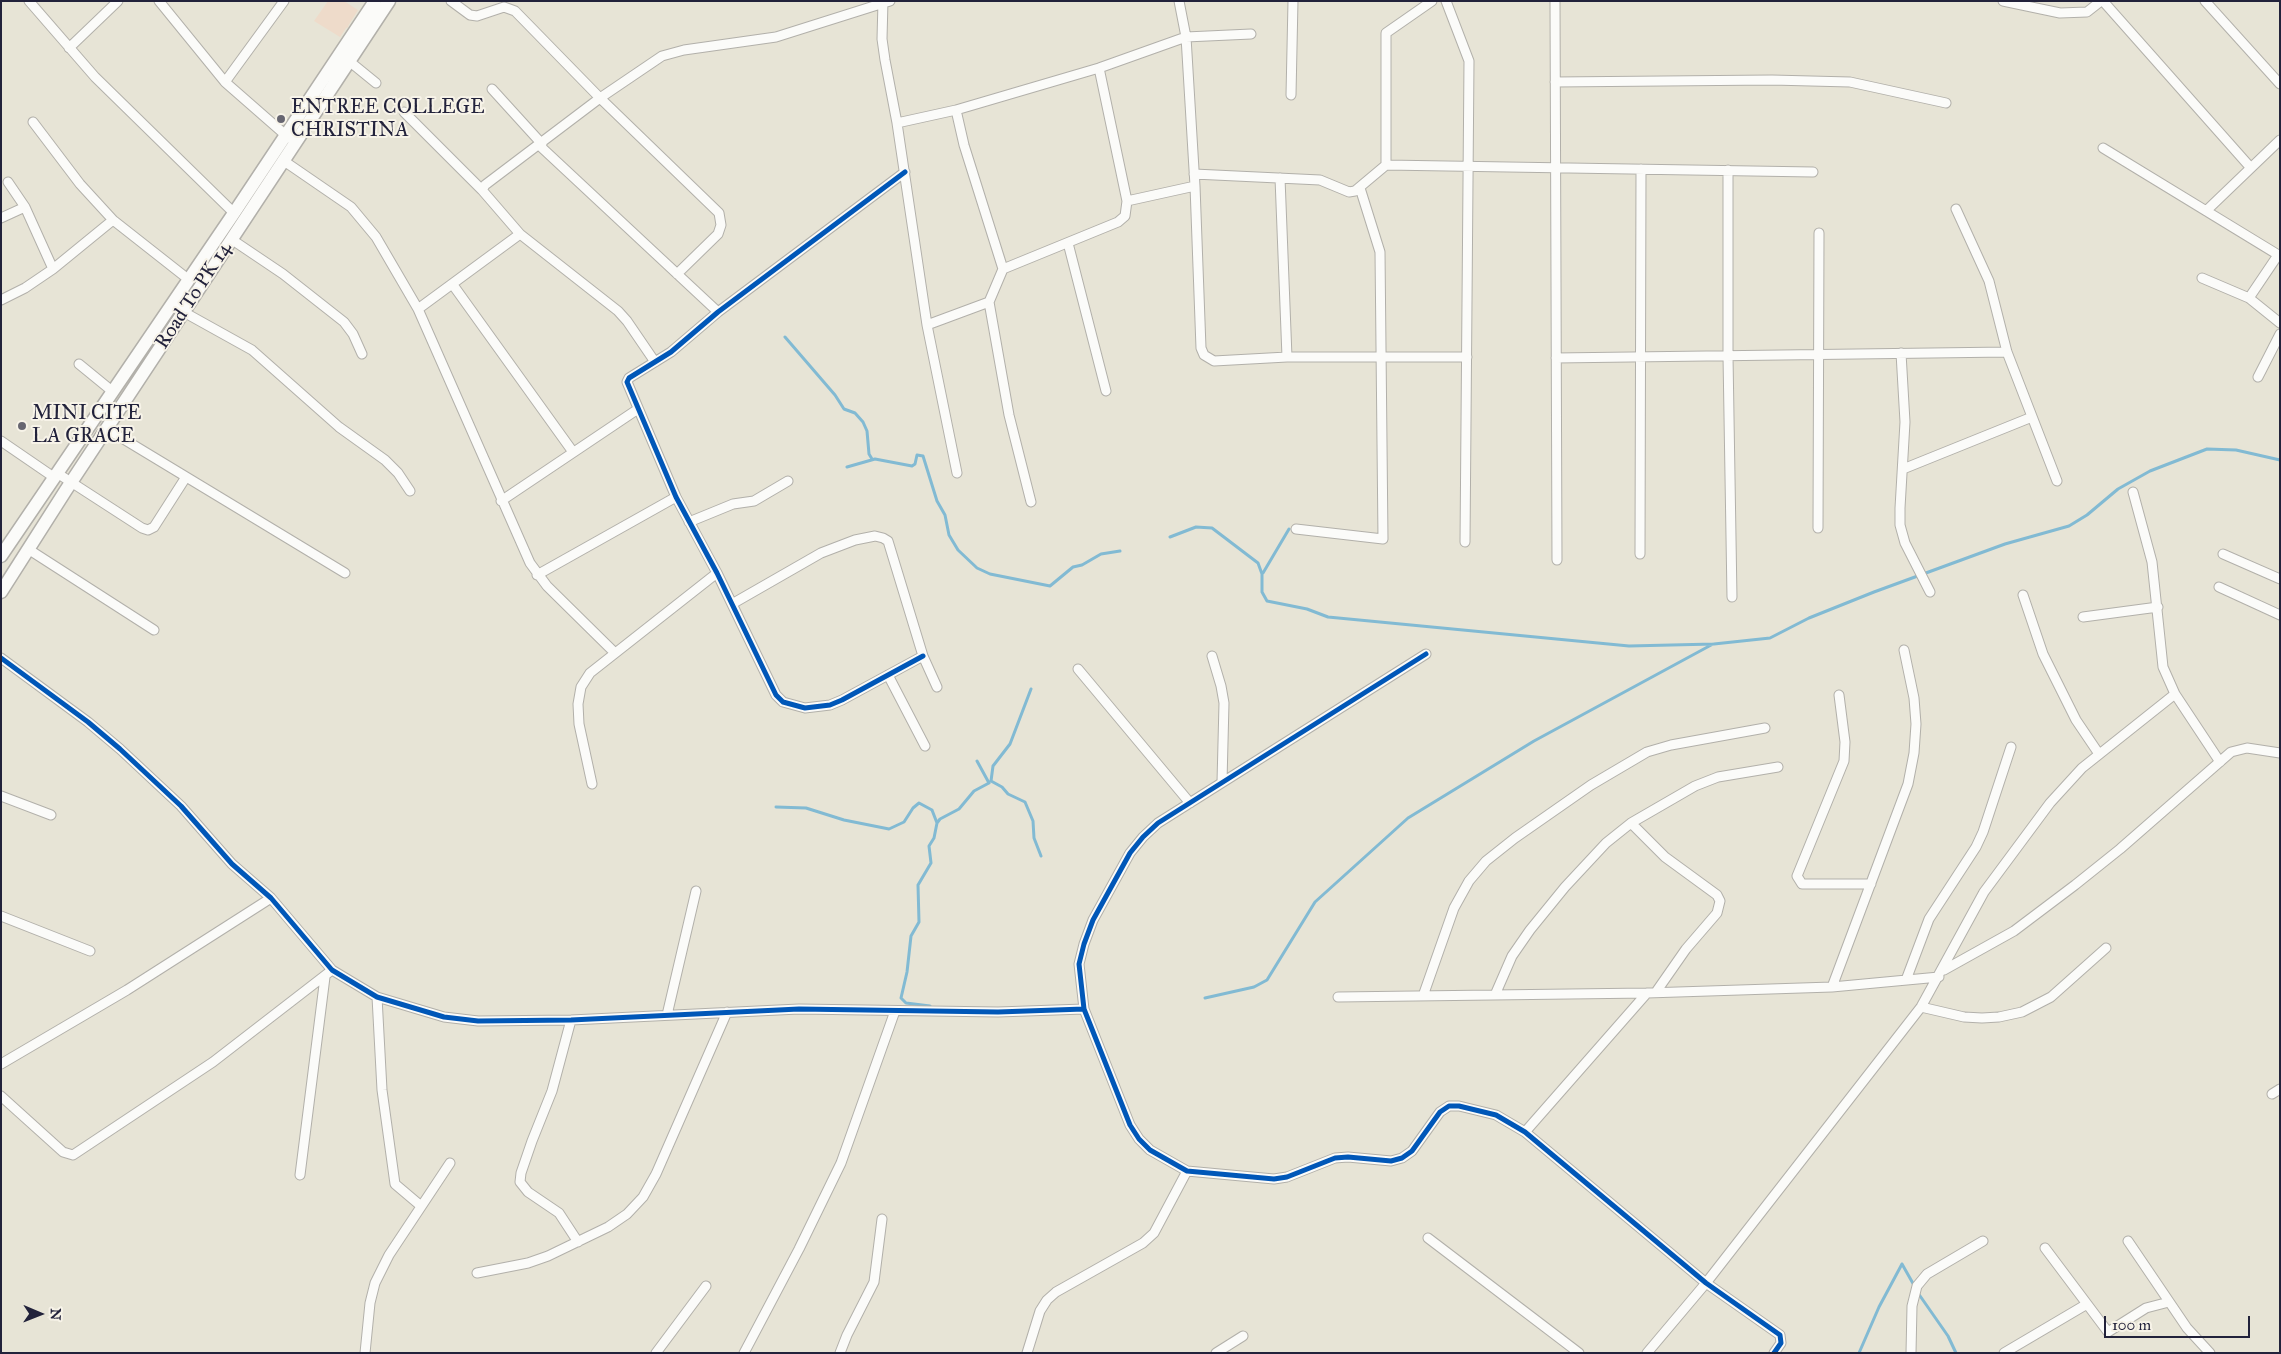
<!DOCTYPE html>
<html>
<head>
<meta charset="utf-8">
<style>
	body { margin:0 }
	#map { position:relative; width:2281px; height:1354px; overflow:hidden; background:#e7e4d6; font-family:"IM FELL Great Primer",serif }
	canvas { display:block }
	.frame { position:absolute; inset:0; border:2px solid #22223b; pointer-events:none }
	.north { position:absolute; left:15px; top:1289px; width:50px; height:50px; -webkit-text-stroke:4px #f7f3e8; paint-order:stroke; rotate:91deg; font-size:14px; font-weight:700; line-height:20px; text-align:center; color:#22223b }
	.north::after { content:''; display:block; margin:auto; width:18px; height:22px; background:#22223b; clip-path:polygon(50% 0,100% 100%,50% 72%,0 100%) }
	.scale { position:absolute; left:2104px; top:1316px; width:146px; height:22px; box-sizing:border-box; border:2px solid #22223b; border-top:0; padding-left:6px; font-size:15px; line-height:18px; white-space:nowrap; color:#22223b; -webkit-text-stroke:4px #f7f3e8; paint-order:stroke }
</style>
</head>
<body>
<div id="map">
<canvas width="2281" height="1354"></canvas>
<div class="frame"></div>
<div class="north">N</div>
<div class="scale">100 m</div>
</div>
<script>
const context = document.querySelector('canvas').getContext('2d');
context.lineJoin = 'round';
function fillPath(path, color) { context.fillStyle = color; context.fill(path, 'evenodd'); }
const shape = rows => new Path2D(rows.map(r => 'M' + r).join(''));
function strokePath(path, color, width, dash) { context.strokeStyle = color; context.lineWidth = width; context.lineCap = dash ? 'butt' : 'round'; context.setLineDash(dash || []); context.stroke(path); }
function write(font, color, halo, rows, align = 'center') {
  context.font = font + ' "IM FELL Great Primer",serif'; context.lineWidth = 4; context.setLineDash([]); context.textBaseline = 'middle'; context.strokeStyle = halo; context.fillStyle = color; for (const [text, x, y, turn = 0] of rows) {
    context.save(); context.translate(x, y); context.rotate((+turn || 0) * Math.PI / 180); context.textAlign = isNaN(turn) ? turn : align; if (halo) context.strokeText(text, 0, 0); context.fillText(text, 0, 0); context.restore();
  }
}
const built = shape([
	[328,1,344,1,358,10,348,26,349,27,346,28,340,37,314,21]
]);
const stream = shape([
	[785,337,835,395,844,409,855,413,863,422,867,431,869,454,872,459],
	[847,467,875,459,912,466,915,464,917,455,923,456,937,501,945,515,949,535,958,550,977,568,990,574,1050,586,1073,567,1082,565,1101,554,1120,551],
	[1170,537,1196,527,1212,528,1258,563,1262,574,1262,592,1267,601,1307,609,1328,617,1629,646,1714,644,1770,638,1809,618,1874,592,2005,544,2069,526,2087,515,2118,489,2150,471,2207,449,2236,450,2280,460],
	[1263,573,1289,529],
	[1031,689,1010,744,993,766,991,781,1002,787,1008,794,1025,802,1033,821,1034,838,1041,856],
	[776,807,806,808,844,820,889,829,904,822,913,808,919,803,932,810,937,823],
	[1205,998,1254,987,1267,980,1315,902,1408,818,1534,741,1713,644],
	[930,1006,906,1003,901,998,907,972,911,936,919,922,918,885,931,863,929,846,934,838,937,823,940,819,959,809,974,791,989,783,977,761],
	[1902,1264,1915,1287],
	[1918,1293,1948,1336,1956,1353],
	[1859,1353,1879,1307,1902,1264]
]);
const street = shape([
	[29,1,95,77,234,213],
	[159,1,225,82,289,138],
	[451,1,470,15,477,16,504,7,515,11,600,98,719,213,721,225,718,234,677,274],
	[883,1,882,39,885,60,897,123,927,325,957,473],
	[1179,1,1186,37,1195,186,1201,348,1204,355,1214,361,1287,357,1467,357],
	[1446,1,1469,61,1465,542],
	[1555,1,1557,560],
	[2003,1,2060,13,2087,12,2101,1],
	[2103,1,2251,168],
	[2205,1,2280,84],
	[69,48,118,1],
	[349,61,376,83],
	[225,82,284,1],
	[1555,82,1772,80,1850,82,1946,103],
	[492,89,542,144],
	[1291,95,1293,1],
	[956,110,964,145,1003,269,989,302,1009,415,1031,502],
	[404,112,482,190],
	[33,122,80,184,113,220,188,279],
	[897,123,956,110,1099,68,1186,37,1251,34],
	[540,146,718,312],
	[2103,148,2280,256],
	[284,161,351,207,376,237,418,309,530,563,547,586,615,653],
	[1386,165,1386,33,1432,1],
	[1728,170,1728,356,1732,597],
	[905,172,718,312,671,352,629,378,627,382,676,497,717,573,776,695,783,702,805,708,830,705,842,700,923,656],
	[1194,174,1320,180,1349,192,1355,191,1386,165,1813,172],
	[1280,178,1287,357],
	[8,182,25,207,53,269],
	[1127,201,1195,186],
	[1956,209,1989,281,2007,352,2057,481],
	[2206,211,2280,140],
	[1,218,25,207],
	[231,239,283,274,344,322,353,334,362,354],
	[1068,243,1106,391],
	[1003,269,1118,222,1125,216,1127,201,1099,68],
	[2202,278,2249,298,2280,323],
	[453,285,573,452],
	[2249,298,2278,255],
	[1,300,25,288,53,269,113,220],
	[171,305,252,350,339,427,385,460,398,473,410,491],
	[418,309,520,234],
	[927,325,989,302],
	[1901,353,1905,422,1900,508,1900,525,1905,543,1930,592],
	[1556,358,2007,352],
	[655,362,627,321,618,311,520,234,482,190,485,185,600,98,662,56,684,50,776,37,890,1],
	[79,364,112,391],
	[2258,377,2280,334],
	[107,429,345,573],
	[1,441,55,478],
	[1903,469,2032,417],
	[57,473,142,528,148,530,154,527,186,477],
	[2133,492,2152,562,2163,667,2175,694,2220,762],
	[501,501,638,409],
	[689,522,733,504,754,501,788,481],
	[1818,528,1819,233],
	[1296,529,1383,539,1380,252,1360,188],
	[28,549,154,630],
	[1640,554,1641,169],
	[2223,554,2280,579],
	[537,575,676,497],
	[2219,587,2280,615],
	[2023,595,2043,654,2076,720,2099,754],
	[732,604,821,553,855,540,875,536,883,538,888,541,923,656,937,687],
	[2083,617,2158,607],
	[1426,654,1158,823,1143,837,1130,853,1093,920,1084,944,1079,964,1084,1009,1130,1125,1139,1139,1150,1150,1187,1171,1274,1179,1287,1177,1335,1158,1348,1157,1391,1161,1402,1158,1412,1151,1440,1112,1449,1106,1459,1106,1496,1115,1525,1132,1706,1283,1780,1335,1781,1343,1774,1353],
	[1212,656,1221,686,1224,703,1222,782],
	[1,658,88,722,120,749,181,806,232,864,271,898,332,970,377,997,444,1017,478,1021,571,1020,799,1009,998,1012,1084,1009],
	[1078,669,1190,803],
	[888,675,925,746],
	[1839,695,1845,742,1844,761,1797,876,1802,884,1871,884],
	[592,784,579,724,578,704,581,687,590,673,717,573],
	[1,796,51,815],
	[1631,823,1665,857,1717,895,1720,901,1717,913,1686,949,1656,992],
	[1,916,90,951],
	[1944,970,2014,931,2075,885,2120,849,2231,752,2247,748,2280,753],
	[1906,980,1929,919,1976,847,1983,832,2011,747],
	[1832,987,1908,784,1914,753,1916,724,1914,698,1904,650],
	[1495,995,1512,956,1530,930,1565,887,1606,843,1631,823,1695,786,1718,777,1778,767],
	[1423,996,1454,908,1469,881,1486,861,1515,838,1591,785,1647,752,1671,745,1765,728],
	[377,997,382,1090,395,1184,421,1206],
	[1338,997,1647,993,1832,987,1939,977],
	[1921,1007,1964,1017,1982,1018,1999,1017,2022,1012,2051,997,2106,948],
	[667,1015,696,891],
	[571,1020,552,1091,532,1141,521,1173,520,1182,528,1192,559,1213,578,1242],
	[1,1064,127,990,271,898],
	[2272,1094,2280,1089],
	[1,1096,63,1152,73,1155,213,1062,332,970],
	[1525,1132,1647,993],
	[300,1175,325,977],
	[1428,1238,1579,1353],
	[2128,1241,2187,1328,2210,1353],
	[2045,1248,2108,1332,2146,1308,2169,1302],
	[477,1273,528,1263,548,1256,608,1227,627,1214,643,1197,656,1174,727,1012],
	[365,1353,370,1303,375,1283,389,1255,450,1163],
	[656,1353,706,1286],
	[744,1353,799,1249,841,1163,895,1011],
	[840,1353,847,1335,874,1282,882,1219],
	[1027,1353,1040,1311,1047,1300,1056,1292,1143,1243,1154,1233,1187,1171],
	[1216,1353,1243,1336],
	[1647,1353,1706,1283,1921,1007,1984,892,2050,803,2082,768,2175,694],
	[1911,1353,1912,1306,1917,1286,1927,1274,1983,1241],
	[2004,1353,2087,1304]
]);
const secondary = shape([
	[1,556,234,213,375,1],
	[1,592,66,490,389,1]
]);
const cycleway = shape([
	[905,172,718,312,671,352,629,378,627,382,676,497,717,573,776,695,783,702,805,708,830,705,842,700,923,656],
	[1426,654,1158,823,1143,837,1130,853,1093,920,1084,944,1079,964,1084,1009,1130,1125,1139,1139,1150,1150,1187,1171,1274,1179,1287,1177,1335,1158,1348,1157,1391,1161,1402,1158,1412,1151,1440,1112,1449,1106,1459,1106,1496,1115,1525,1132,1706,1283,1780,1335,1781,1343,1774,1353],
	[1,658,88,722,120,749,181,806,232,864,271,898,332,970,377,997,444,1017,478,1021,571,1020,799,1009,998,1012,1084,1009]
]);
const markers = [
	[281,119,5,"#676671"],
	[22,426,5,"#676671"]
];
const poiNames = [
	["ENTREE COLLEGE",291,108],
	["CHRISTINA",291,131],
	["MINI CITE",32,414],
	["LA GRACE",32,437]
];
const streetNames = [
	["Road To PK 14",194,296,-57]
];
fillPath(built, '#eedbca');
strokePath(stream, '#82bad3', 3);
strokePath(street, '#b2b0aa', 11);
strokePath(secondary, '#b2b0aa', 15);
strokePath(street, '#fbfbf9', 9);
strokePath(secondary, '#fbfbf9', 12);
strokePath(cycleway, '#0057b8', 5);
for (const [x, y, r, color] of markers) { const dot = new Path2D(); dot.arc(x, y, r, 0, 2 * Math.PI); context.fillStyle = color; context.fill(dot); strokePath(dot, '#f7f3e8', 2); }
write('20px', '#22223b', '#f7f3e8', poiNames, 'left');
write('20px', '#22223b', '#f7f3e8', streetNames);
</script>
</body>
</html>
